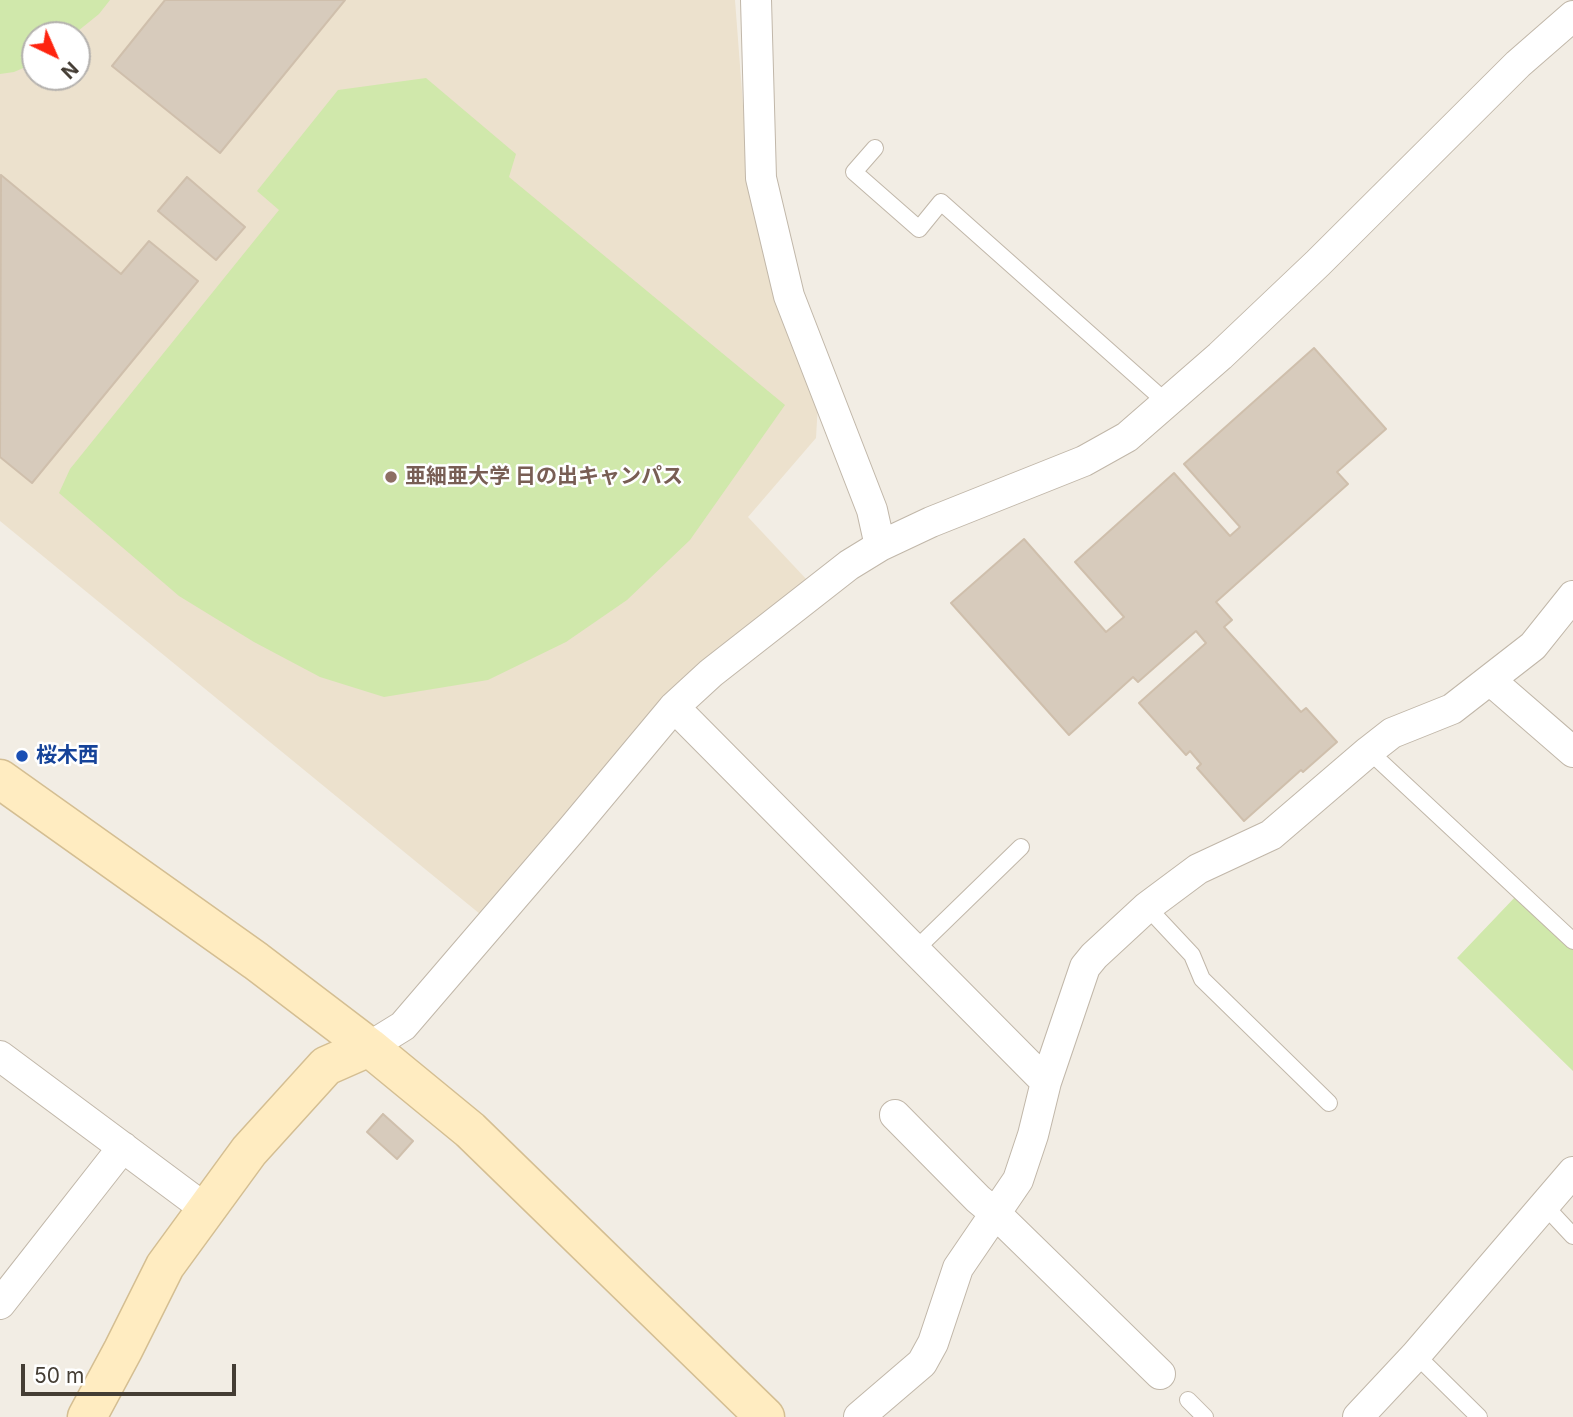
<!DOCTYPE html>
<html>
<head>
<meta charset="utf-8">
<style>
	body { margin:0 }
	#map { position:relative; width:1573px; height:1417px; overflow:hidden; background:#f2ede4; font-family:Inter,sans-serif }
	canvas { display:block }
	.north { position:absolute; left:21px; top:21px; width:70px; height:70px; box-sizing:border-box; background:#fff; border:2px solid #b4b1ae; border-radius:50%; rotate:136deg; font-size:19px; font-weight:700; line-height:28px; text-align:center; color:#443d34 }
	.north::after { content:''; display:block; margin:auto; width:24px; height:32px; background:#fe240f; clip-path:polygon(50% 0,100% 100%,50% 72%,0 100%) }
	.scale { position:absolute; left:21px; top:1364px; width:215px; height:32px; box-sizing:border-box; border:4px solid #443d34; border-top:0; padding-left:9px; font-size:21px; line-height:24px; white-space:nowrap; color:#443d34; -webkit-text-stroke:5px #fff; paint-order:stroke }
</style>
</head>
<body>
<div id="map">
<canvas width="1573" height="1417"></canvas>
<div class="north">N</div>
<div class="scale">50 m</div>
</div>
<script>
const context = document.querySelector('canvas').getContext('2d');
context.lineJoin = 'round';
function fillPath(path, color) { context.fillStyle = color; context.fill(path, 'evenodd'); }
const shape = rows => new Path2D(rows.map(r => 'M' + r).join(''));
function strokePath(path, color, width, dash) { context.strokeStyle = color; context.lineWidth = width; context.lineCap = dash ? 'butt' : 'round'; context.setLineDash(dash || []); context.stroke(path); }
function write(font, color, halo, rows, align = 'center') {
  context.font = font + ' Inter,"Noto Sans JP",sans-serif'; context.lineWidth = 5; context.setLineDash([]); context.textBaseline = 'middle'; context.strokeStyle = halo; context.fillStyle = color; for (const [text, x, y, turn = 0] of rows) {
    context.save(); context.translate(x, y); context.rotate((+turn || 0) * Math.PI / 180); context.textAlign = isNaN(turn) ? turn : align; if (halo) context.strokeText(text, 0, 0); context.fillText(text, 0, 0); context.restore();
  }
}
const education = shape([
	[0,0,735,0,749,184,818,403,816,438,748,517,808,581,480,914,0,521],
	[35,35,77,35,77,77,35,77]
]);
const green = shape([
	[0,0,110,0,99,14,73,35,35,35,35,63,14,72,0,74],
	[426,78,516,154,509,177,785,405,690,540,627,600,566,642,488,680,384,697,320,677,254,642,179,596,59,493,70,469,279,210,257,191,338,90],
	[1517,895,1573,948,1573,1071,1457,958]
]);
const building = shape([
	[165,0,345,0,220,153,112,66,165,0],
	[1,175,121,274,149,241,198,281,32,483,0,457,1,175],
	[187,177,245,227,216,260,158,211,187,177],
	[1314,348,1386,429,1337,472,1348,484,1216,602,1232,620,1224,627,1301,712,1306,708,1337,742,1303,772,1301,770,1244,821,1197,768,1201,764,1190,751,1186,755,1139,703,1206,643,1196,631,1138,682,1133,677,1069,735,951,603,1024,539,1106,632,1124,617,1075,562,1174,473,1230,536,1240,527,1184,464,1314,348],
	[383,1114,413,1141,397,1159,367,1132,383,1114]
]);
const lane = shape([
	[875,148,854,172,919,229,941,202,1166,402],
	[1369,751,1573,941],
	[1147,907,1192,955,1202,979,1329,1103],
	[915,950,1021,847],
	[1545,1206,1573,1236],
	[1416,1355,1479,1417],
	[1188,1400,1205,1417]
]);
const street = shape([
	[756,0,761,178,789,296,872,510,880,546],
	[1490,680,1573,752],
	[674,707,1046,1082],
	[369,1047,403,1026,573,828,674,707,711,673,849,565,880,546,931,522,1084,461,1127,437,1220,356,1318,263,1518,64,1573,16],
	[0,1056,207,1210],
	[895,1115,978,1199,996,1214,1160,1374],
	[0,1304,123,1147],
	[859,1417,922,1363,933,1343,958,1268,1018,1180,1033,1135,1046,1082,1085,967,1094,956,1147,907,1198,869,1271,835,1369,751,1392,733,1452,709,1533,646,1573,596],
	[1358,1417,1416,1355,1573,1172]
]);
const secondary = shape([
	[0,779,256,961,369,1047,470,1130,765,1417],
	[87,1417,123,1350,165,1266,249,1151,326,1066,369,1047]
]);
const markers = [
	[391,477,7,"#8d6e63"],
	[22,756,7,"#1a4fb4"]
];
const educationNames = [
	["亜細亜大学 日の出キャンパス",405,477]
];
const transitNames = [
	["桜木西",36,756]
];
fillPath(education, '#ece1cd');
fillPath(green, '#d0e8ab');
fillPath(building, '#d7cbbc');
strokePath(building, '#cfbfac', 2);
strokePath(lane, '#c1b7a9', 18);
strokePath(street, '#c1b7a9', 32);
strokePath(secondary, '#d4be92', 41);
strokePath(lane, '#fff', 16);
strokePath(street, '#fff', 30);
strokePath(secondary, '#ffecc1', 38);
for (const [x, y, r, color] of markers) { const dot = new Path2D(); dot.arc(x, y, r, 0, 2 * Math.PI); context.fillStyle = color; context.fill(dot); strokePath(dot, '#fff', 2.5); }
write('bold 21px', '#785e54', '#fff', educationNames, 'left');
write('bold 21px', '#164399', '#fff', transitNames, 'left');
</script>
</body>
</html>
